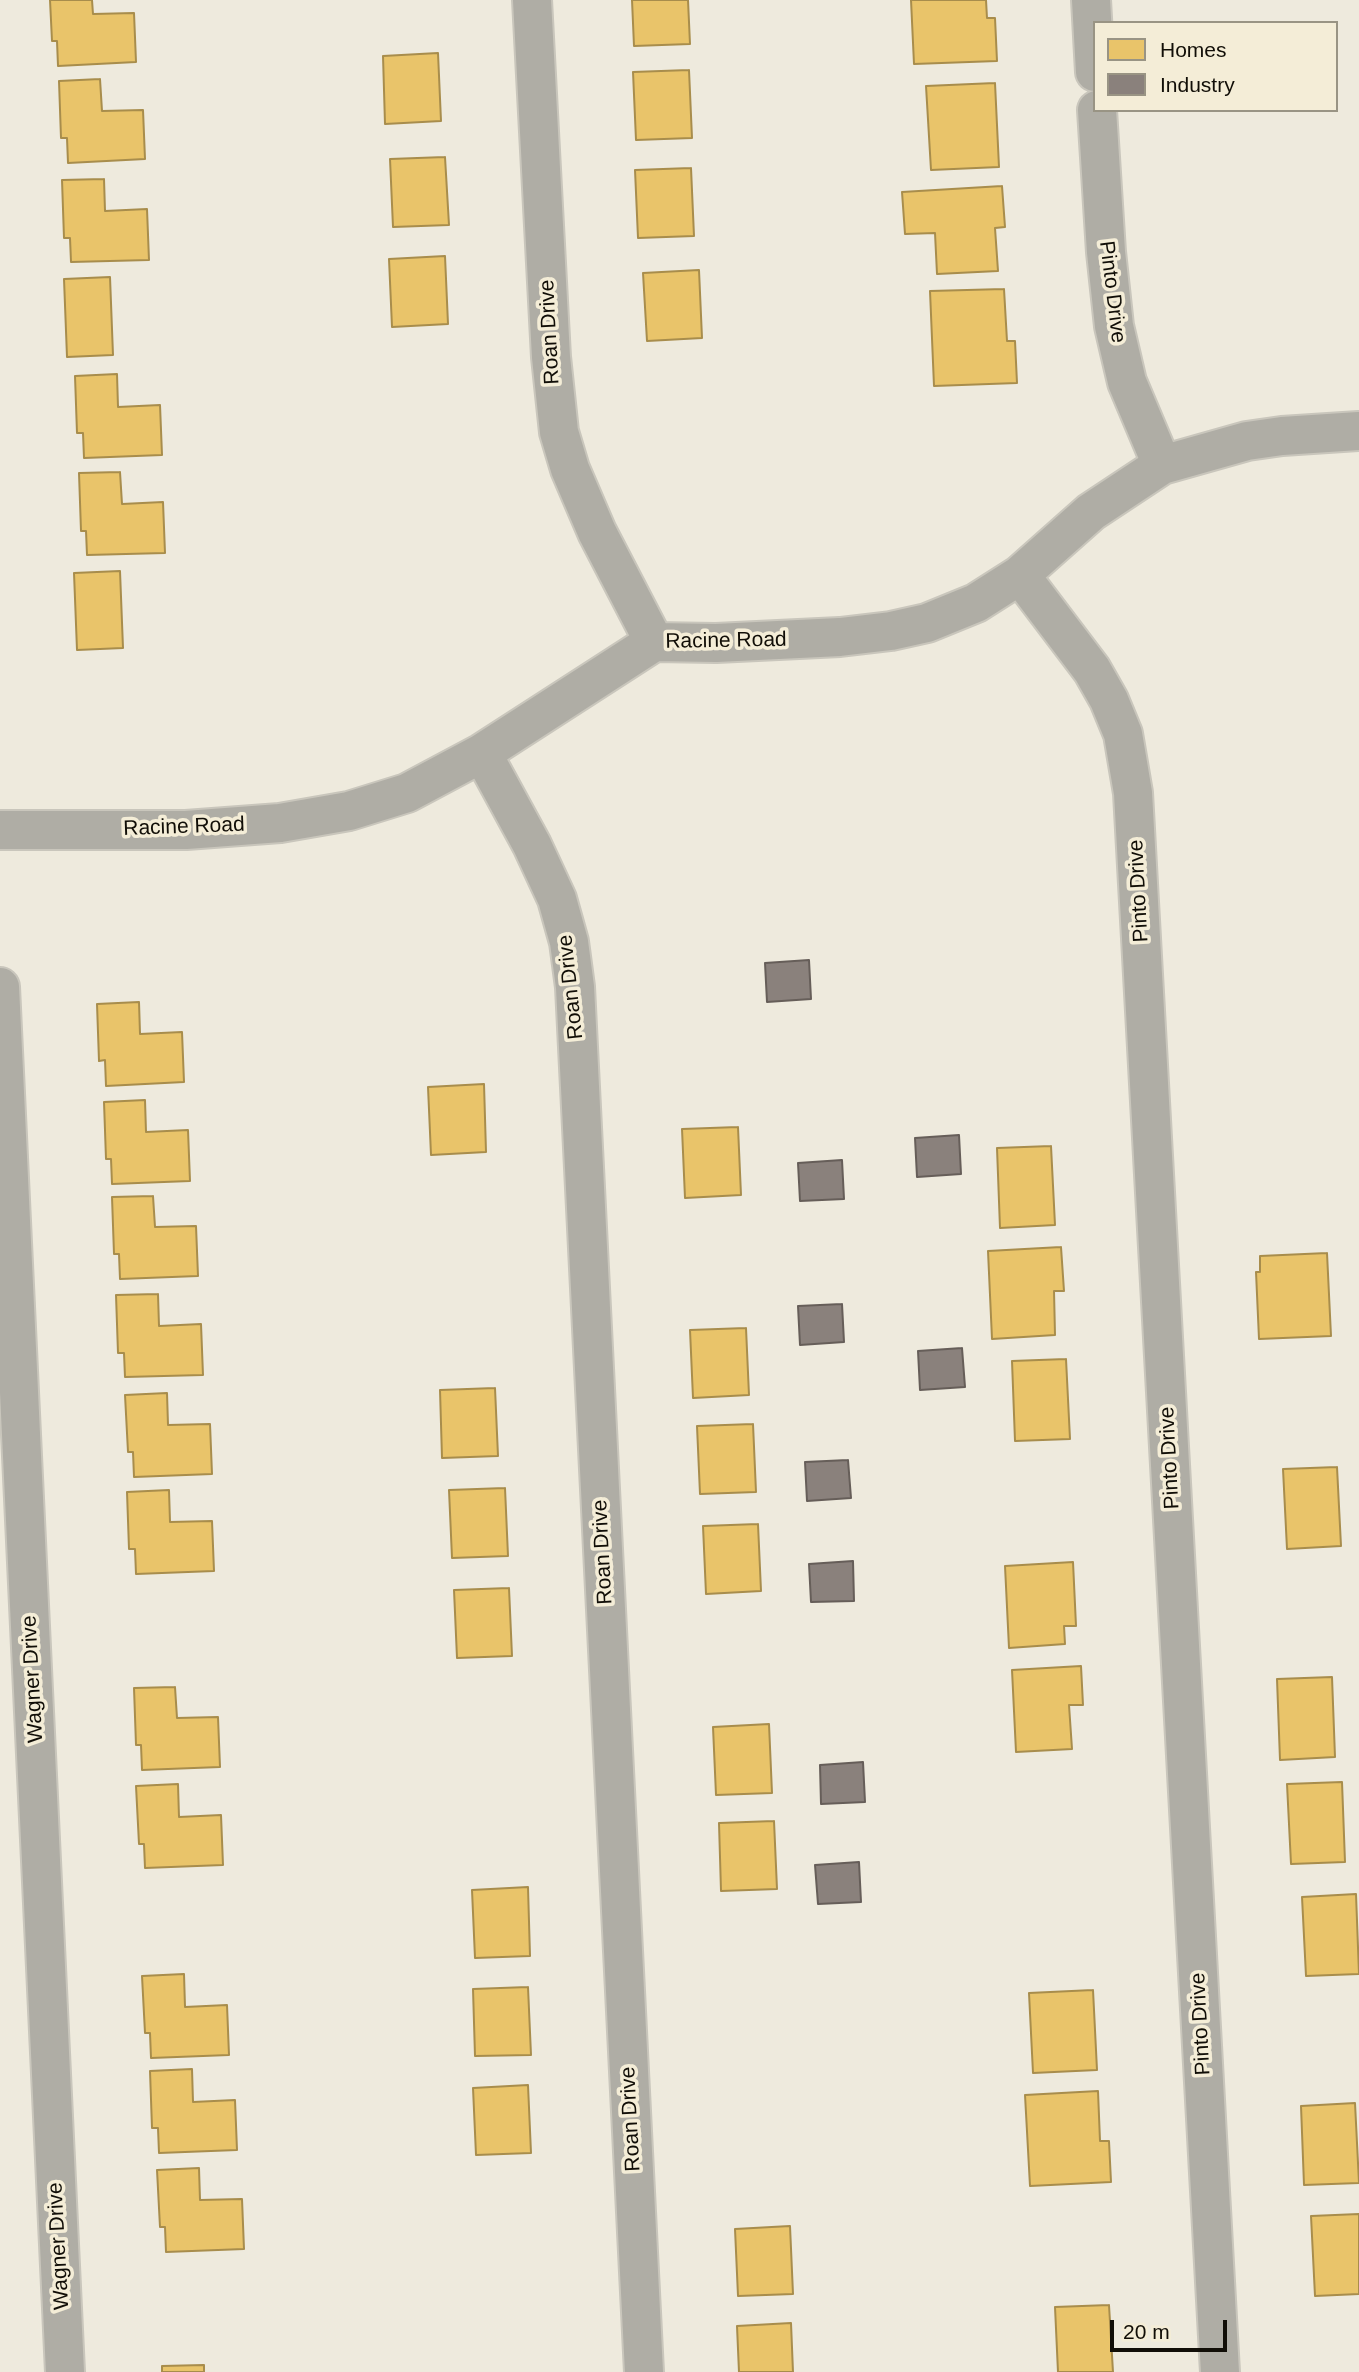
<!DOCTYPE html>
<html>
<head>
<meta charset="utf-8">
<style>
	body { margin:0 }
	#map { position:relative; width:1359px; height:2372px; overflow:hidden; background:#eeeadd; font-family:Helvetica,sans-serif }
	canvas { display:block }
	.legend { position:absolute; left:1093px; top:21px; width:245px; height:91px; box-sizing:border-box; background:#f4edd7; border:2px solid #999484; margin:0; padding:9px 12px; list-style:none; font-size:21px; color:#110e07 }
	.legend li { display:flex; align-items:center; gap:14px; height:35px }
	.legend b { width:35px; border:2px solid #999484 }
	.scale { position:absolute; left:1110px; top:2320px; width:117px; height:32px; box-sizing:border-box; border:4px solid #110e07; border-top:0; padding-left:9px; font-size:21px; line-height:24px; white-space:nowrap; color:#110e07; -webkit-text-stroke:5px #f4edd7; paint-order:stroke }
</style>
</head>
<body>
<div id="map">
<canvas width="1359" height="2372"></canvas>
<ul class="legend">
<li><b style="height:19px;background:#e9c46a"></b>Homes</li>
<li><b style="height:19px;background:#8a817c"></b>Industry</li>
</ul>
<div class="scale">20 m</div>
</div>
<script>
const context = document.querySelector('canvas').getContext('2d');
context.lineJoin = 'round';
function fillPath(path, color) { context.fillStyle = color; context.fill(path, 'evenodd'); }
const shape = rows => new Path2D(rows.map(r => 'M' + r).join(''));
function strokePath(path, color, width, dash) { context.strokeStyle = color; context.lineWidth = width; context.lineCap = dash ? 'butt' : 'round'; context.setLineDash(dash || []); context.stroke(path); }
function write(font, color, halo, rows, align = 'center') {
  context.font = font + ' Helvetica,sans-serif'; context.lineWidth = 7; context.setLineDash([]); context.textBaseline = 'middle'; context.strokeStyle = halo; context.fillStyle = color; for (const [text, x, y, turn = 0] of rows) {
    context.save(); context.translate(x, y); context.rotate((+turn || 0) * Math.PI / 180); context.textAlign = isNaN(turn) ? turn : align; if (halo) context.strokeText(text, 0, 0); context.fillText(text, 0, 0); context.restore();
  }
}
const homes = shape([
	[50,0,92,0,93,14,134,13,136,62,58,66,57,41,52,41,50,0],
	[632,0,688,0,690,44,634,46,632,0],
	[911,0,986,0,987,18,995,18,997,61,914,64,911,0],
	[438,53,441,121,385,124,383,56,438,53],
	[689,70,692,138,636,140,633,72,689,70],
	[100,79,102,111,143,110,145,159,68,163,67,138,61,138,59,81,100,79],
	[995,83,999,167,931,170,926,86,995,83],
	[445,157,449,225,393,227,390,159,445,157],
	[691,168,694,236,638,238,635,170,691,168],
	[104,179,105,211,147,209,149,260,71,262,70,238,64,238,62,180,104,179],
	[1002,186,1005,227,995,228,998,271,937,274,935,233,905,234,902,192,1002,186],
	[445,256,448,324,392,327,389,259,445,256],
	[699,270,702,338,647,341,643,273,699,270],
	[110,277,113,355,67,357,64,279,110,277],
	[1004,289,1007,341,1015,341,1017,383,934,386,930,291,1004,289],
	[117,374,118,407,160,405,162,455,84,458,83,433,77,433,75,376,117,374],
	[120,472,122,504,163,502,165,553,87,555,86,531,81,531,79,473,120,472],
	[120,571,123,648,77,650,74,573,120,571],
	[139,1002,140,1034,182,1032,184,1082,106,1086,105,1060,99,1061,97,1004,139,1002],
	[484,1084,486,1152,431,1155,428,1087,484,1084],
	[145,1100,146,1132,188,1130,190,1181,112,1184,111,1159,106,1159,104,1102,145,1100],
	[738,1127,741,1195,685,1198,682,1129,738,1127],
	[1051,1146,1055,1225,1000,1228,997,1148,1051,1146],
	[153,1196,155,1227,196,1226,198,1276,120,1279,119,1254,114,1254,112,1197,153,1196],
	[1061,1247,1064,1291,1054,1291,1055,1335,992,1339,988,1251,1061,1247],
	[1327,1253,1331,1336,1259,1339,1256,1272,1260,1272,1260,1256,1327,1253],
	[158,1294,159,1326,201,1324,203,1375,125,1377,124,1353,118,1353,116,1295,158,1294],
	[746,1328,749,1395,693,1398,690,1330,746,1328],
	[1066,1359,1070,1439,1015,1441,1012,1361,1066,1359],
	[495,1388,498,1456,442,1458,440,1390,495,1388],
	[167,1393,168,1425,210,1424,212,1474,134,1477,133,1452,128,1452,125,1395,167,1393],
	[753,1424,756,1492,700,1494,697,1426,753,1424],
	[1337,1467,1341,1546,1287,1549,1283,1469,1337,1467],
	[505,1488,508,1556,452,1558,449,1490,505,1488],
	[169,1490,170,1522,212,1521,214,1571,136,1574,135,1549,129,1549,127,1492,169,1490],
	[758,1524,761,1591,706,1594,703,1526,758,1524],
	[1073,1562,1076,1626,1064,1626,1065,1644,1009,1648,1005,1566,1073,1562],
	[509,1588,512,1656,457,1658,454,1590,509,1588],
	[1081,1666,1083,1705,1069,1705,1072,1749,1016,1752,1012,1670,1081,1666],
	[1332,1677,1335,1757,1280,1760,1277,1679,1332,1677],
	[175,1687,177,1718,218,1717,220,1767,142,1770,141,1745,136,1745,134,1688,175,1687],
	[769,1724,772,1793,716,1795,713,1727,769,1724],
	[1342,1782,1345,1862,1291,1864,1287,1784,1342,1782],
	[178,1784,179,1817,221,1815,223,1865,145,1868,144,1844,139,1844,136,1786,178,1784],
	[774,1821,777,1889,721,1891,719,1823,774,1821],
	[528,1887,530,1956,475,1958,472,1890,528,1887],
	[1356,1894,1359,1974,1306,1976,1302,1897,1356,1894],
	[184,1974,185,2007,227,2005,229,2055,151,2058,150,2033,145,2033,142,1976,184,1974],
	[528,1987,531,2055,475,2056,473,1989,528,1987],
	[1093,1990,1097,2070,1033,2073,1029,1993,1093,1990],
	[192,2069,193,2102,235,2100,237,2150,159,2153,158,2128,152,2128,150,2071,192,2069],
	[528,2085,531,2153,476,2155,473,2088,528,2085],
	[1098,2091,1100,2141,1109,2141,1111,2182,1030,2186,1025,2095,1098,2091],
	[1355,2103,1359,2183,1304,2185,1301,2106,1355,2103],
	[199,2168,200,2200,242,2199,244,2249,166,2252,165,2227,160,2227,157,2170,199,2168],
	[1359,2214,1359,2294,1315,2296,1311,2216,1359,2214],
	[790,2226,793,2294,738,2296,735,2229,790,2226],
	[1109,2305,1113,2372,1058,2372,1055,2307,1109,2305],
	[791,2323,793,2372,739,2372,737,2326,791,2323],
	[204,2365,204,2372,162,2372,162,2366,204,2365]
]);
const industry = shape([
	[809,960,811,999,767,1002,765,963,809,960],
	[959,1135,961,1174,917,1177,915,1138,959,1135],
	[842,1160,844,1199,800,1201,798,1163,842,1160],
	[842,1304,844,1342,800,1345,798,1306,842,1304],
	[962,1348,965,1387,920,1390,918,1351,962,1348],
	[848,1460,851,1498,807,1501,805,1462,848,1460],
	[853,1561,854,1601,811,1602,809,1564,853,1561],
	[863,1762,865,1802,821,1804,820,1765,863,1762],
	[859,1862,861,1902,818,1904,815,1865,859,1862]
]);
const minor = shape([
	[532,0,551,357,559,432,570,469,597,532,654,642],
	[1091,0,1095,72],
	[1097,110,1106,252,1114,326,1127,382,1162,465],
	[1020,575,1092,670,1109,700,1123,734,1133,793,1220,2372],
	[482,753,532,845,557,899,569,942,575,987,644,2372],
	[0,830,186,830,280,823,349,811,407,793,482,753,654,642,716,643,840,637,891,631,927,623,976,603,1020,575,1091,512,1162,465,1247,441,1282,436,1359,431],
	[0,987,65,2372]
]);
const streetNames = [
	["Pinto Drive",1112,292,83],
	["Roan Drive",550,332,-93],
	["Racine Road",726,641,-1],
	["Racine Road",184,827,-2],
	["Pinto Drive",1139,891,-93],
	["Roan Drive",571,987,-96],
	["Pinto Drive",1170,1458,-93],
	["Roan Drive",603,1552,-93],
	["Wagner Drive",33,1679,-93],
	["Pinto Drive",1201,2024,-93],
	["Roan Drive",631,2119,-93],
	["Wagner Drive",59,2246,-93]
];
fillPath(homes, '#e9c46a');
strokePath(homes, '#a88d4c', 2);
fillPath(industry, '#8a817c');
strokePath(industry, '#665e59', 2);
strokePath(minor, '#c9c6bc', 42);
strokePath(minor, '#afada5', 38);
write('21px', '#110e07', '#f4edd7', streetNames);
</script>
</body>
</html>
